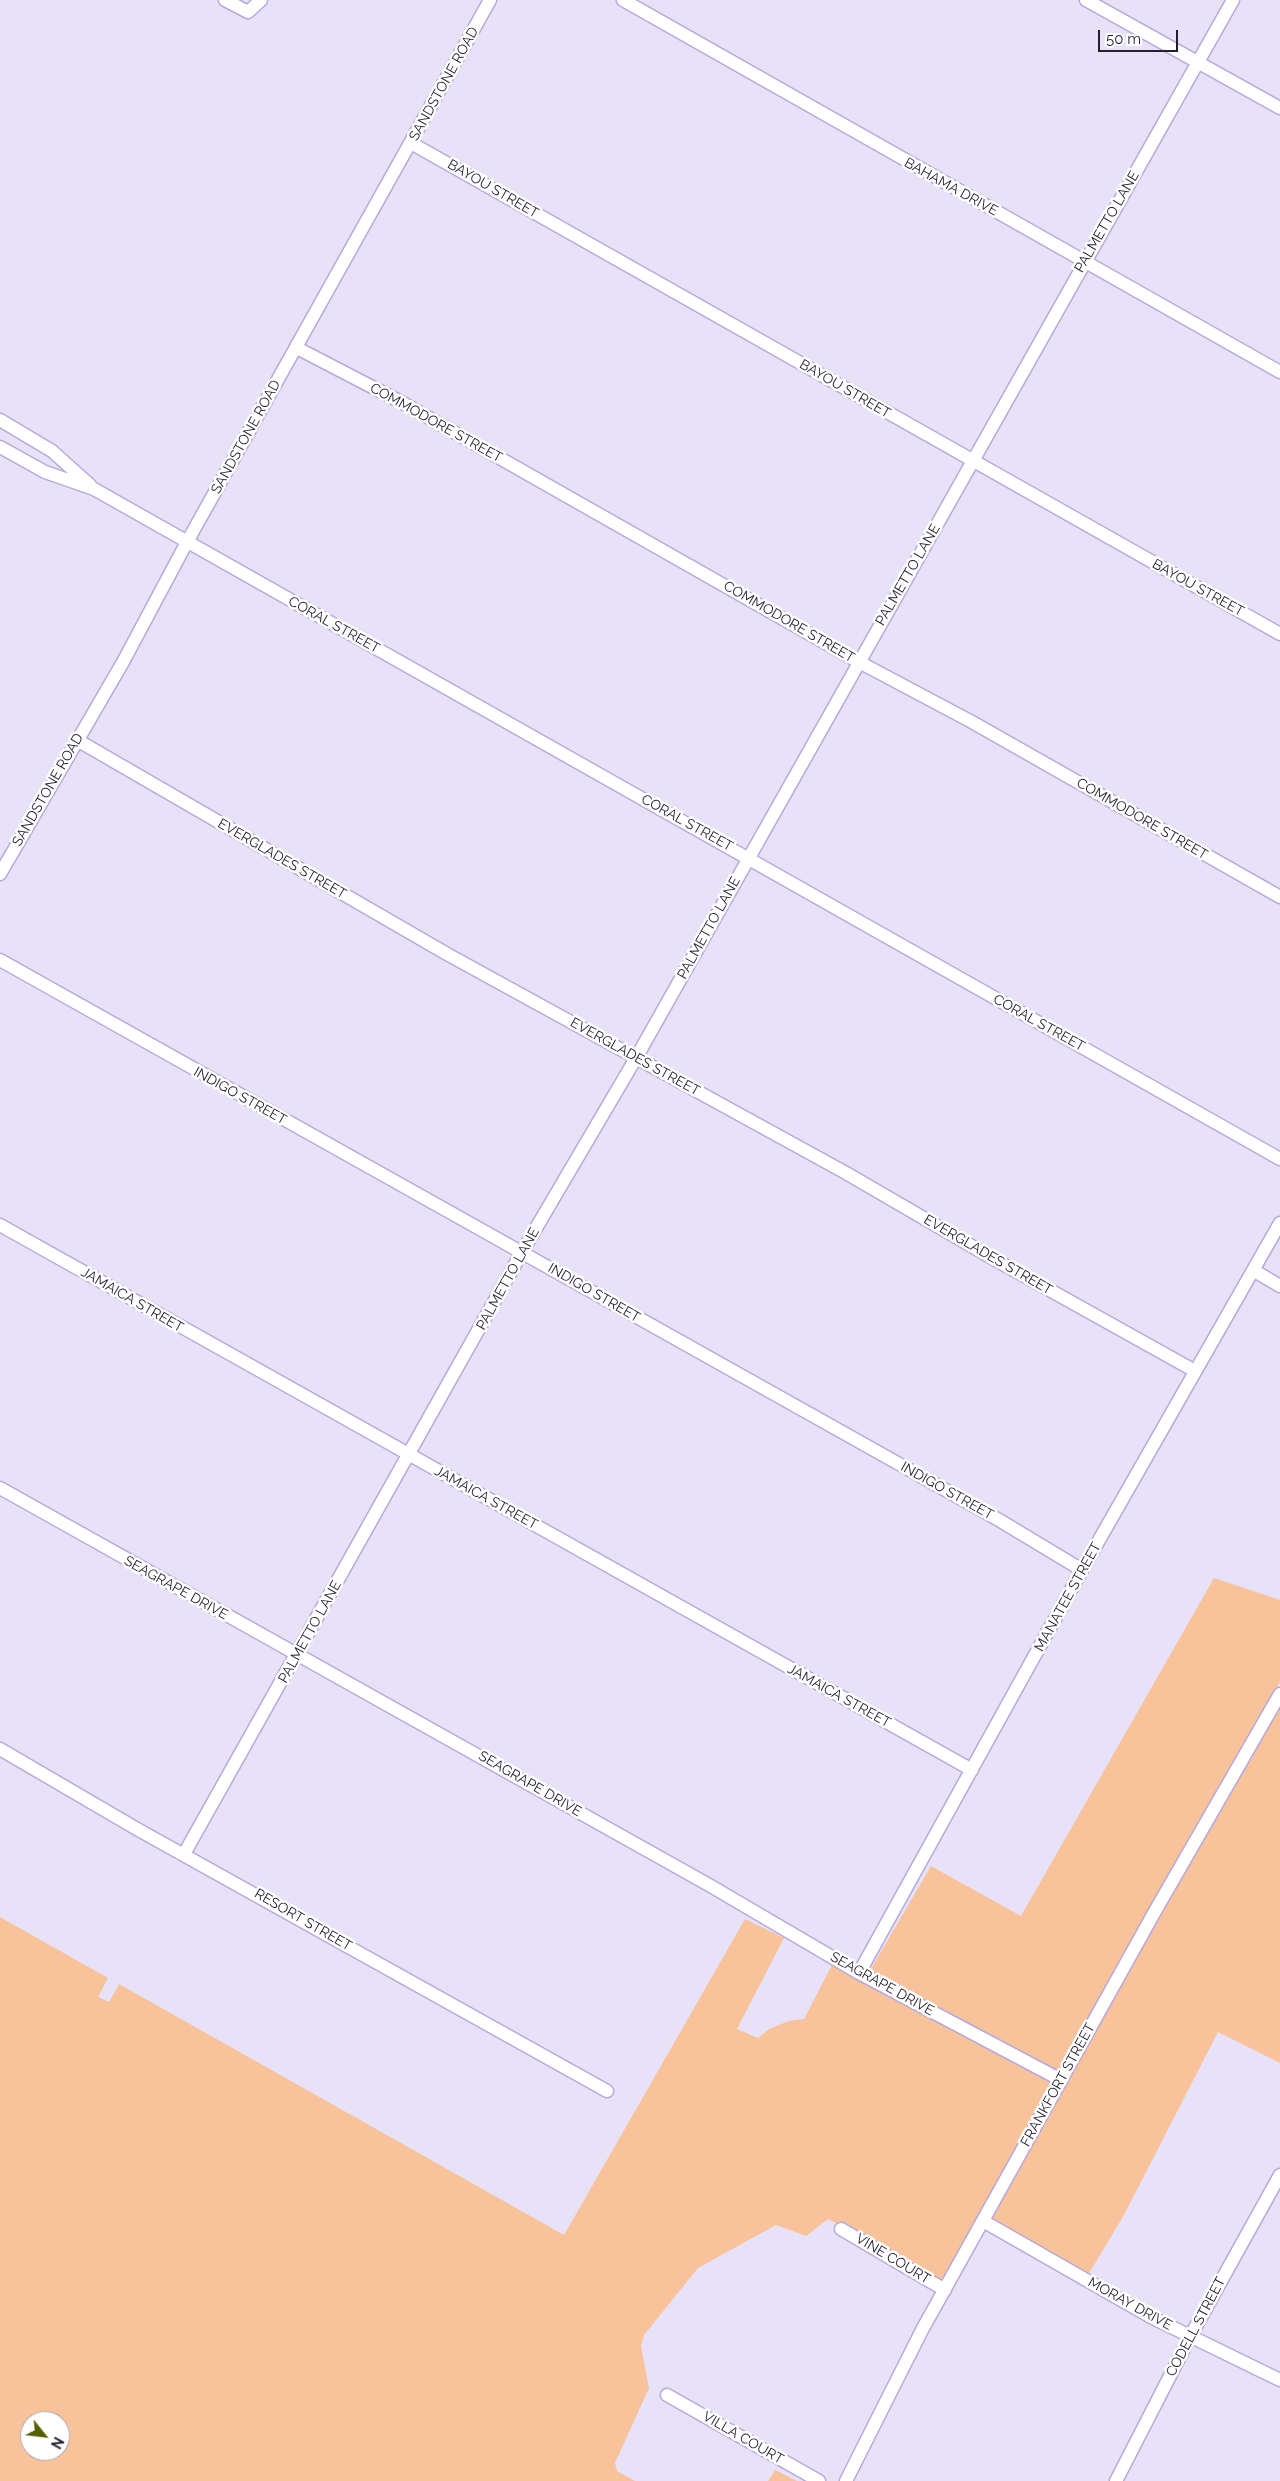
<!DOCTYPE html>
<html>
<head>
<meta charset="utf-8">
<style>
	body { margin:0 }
	#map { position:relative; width:1280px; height:2481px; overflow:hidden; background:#e7e2f7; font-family:Raleway,sans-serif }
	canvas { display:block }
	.north { position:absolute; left:20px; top:2411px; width:50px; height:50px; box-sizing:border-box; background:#fff; border:1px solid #a7a5ad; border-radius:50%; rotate:119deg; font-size:14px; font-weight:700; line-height:20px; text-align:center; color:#241e31 }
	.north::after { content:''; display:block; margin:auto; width:18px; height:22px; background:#556100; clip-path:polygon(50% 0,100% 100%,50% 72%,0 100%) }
	.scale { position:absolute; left:1098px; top:30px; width:80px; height:22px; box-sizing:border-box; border:2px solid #241e31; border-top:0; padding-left:6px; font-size:15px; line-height:18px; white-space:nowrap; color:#241e31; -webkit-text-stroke:4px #fff; paint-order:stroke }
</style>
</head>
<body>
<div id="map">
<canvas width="1280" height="2481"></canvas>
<div class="north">N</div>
<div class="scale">50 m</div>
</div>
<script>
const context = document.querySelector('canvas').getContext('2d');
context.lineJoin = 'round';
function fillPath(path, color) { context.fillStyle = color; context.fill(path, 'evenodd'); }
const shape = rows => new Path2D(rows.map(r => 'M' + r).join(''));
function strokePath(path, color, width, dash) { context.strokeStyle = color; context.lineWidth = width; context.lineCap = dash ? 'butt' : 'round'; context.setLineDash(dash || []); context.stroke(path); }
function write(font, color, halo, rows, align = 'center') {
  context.font = font + ' Raleway,sans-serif'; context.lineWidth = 5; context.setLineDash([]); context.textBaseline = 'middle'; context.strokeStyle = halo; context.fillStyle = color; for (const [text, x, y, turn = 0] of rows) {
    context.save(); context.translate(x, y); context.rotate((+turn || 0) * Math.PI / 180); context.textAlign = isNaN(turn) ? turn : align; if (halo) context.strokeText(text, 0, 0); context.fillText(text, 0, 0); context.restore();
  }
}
const green = shape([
	[1214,1578,1280,1600,1280,1682,1148,1910,1058,2073,869,1972,931,1866,1021,1916],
	[1280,1706,1280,2063,1218,2032,1124,2215,1088,2275,992,2218,1159,1916],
	[0,1917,108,1978,98,1997,109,2002,119,1984,564,2235,745,1919,784,1938,737,2029,758,2038,769,2029,789,2021,804,2019,833,1963,1053,2082,943,2281,839,2221,837,2224,828,2219,806,2236,776,2225,698,2268,644,2335,641,2346,649,2388,615,2463,617,2471,635,2481,0,2481],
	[30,2421,60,2421,60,2451,30,2451],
	[775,2470,797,2481,768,2481]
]);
const minor = shape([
	[225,0,248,12,261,0],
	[623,0,1280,372],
	[1086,0,1280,108],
	[411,143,1280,634],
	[297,348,401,402,859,662,972,722,1280,897],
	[0,420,52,451,90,485],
	[0,447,45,472,94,489,1280,1159],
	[77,740,447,954,846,1173,994,1259,1195,1371],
	[0,874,123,662,187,542,490,0],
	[0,960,999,1520,1082,1570],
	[0,1225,972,1770],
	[1253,1270,1280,1286],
	[0,1488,709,1885,859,1973,1061,2080],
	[0,1749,137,1829,607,2091],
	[184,1854,522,1252,636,1058,1233,0],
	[859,1973,1082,1570,1280,1223],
	[983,2221,1151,2317,1280,2380],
	[841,2229,945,2290],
	[667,2395,819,2481],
	[846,2481,922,2330,1154,1913,1280,1694],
	[1116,2481,1190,2337,1280,2175]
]);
const streetNames = [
	["SANDSTONE ROAD",444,84,-61],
	["BAHAMA DRIVE",951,187,29],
	["BAYOU STREET",493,189,30],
	["PALMETTO LANE",1107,222,-60],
	["BAYOU STREET",845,389,30],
	["COMMODORE STREET",436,423,29],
	["SANDSTONE ROAD",246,437,-61],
	["PALMETTO LANE",908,575,-60],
	["BAYOU STREET",1198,588,29],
	["COMMODORE STREET",789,622,30],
	["CORAL STREET",334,625,29],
	["SANDSTONE ROAD",48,790,-60],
	["COMMODORE STREET",1142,819,30],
	["CORAL STREET",687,823,29],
	["EVERGLADES STREET",282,859,30],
	["PALMETTO LANE",709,928,-61],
	["CORAL STREET",1039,1023,29],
	["EVERGLADES STREET",635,1057,29],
	["INDIGO STREET",240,1096,29],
	["EVERGLADES STREET",988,1255,30],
	["PALMETTO LANE",508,1279,-61],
	["INDIGO STREET",594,1293,30],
	["JAMAICA STREET",132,1300,30],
	["INDIGO STREET",947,1491,29],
	["JAMAICA STREET",486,1498,29],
	["SEAGRAPE DRIVE",176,1588,29],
	["MANATEE STREET",1068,1597,-61],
	["PALMETTO LANE",310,1632,-61],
	["JAMAICA STREET",839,1696,29],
	["SEAGRAPE DRIVE",530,1784,30],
	["RESORT STREET",303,1920,30],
	["SEAGRAPE DRIVE",882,1984,29],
	["FRANKFORT STREET",1058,2085,-61],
	["VINE COURT",893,2259,31],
	["MORAY DRIVE",1130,2304,29],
	["CODELL STREET",1196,2327,-62],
	["VILLA COURT",743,2438,30]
];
fillPath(green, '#f8c39b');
strokePath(minor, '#b7a9db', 15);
strokePath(minor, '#fff', 12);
write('14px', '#241e31', '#fff', streetNames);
</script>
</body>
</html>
